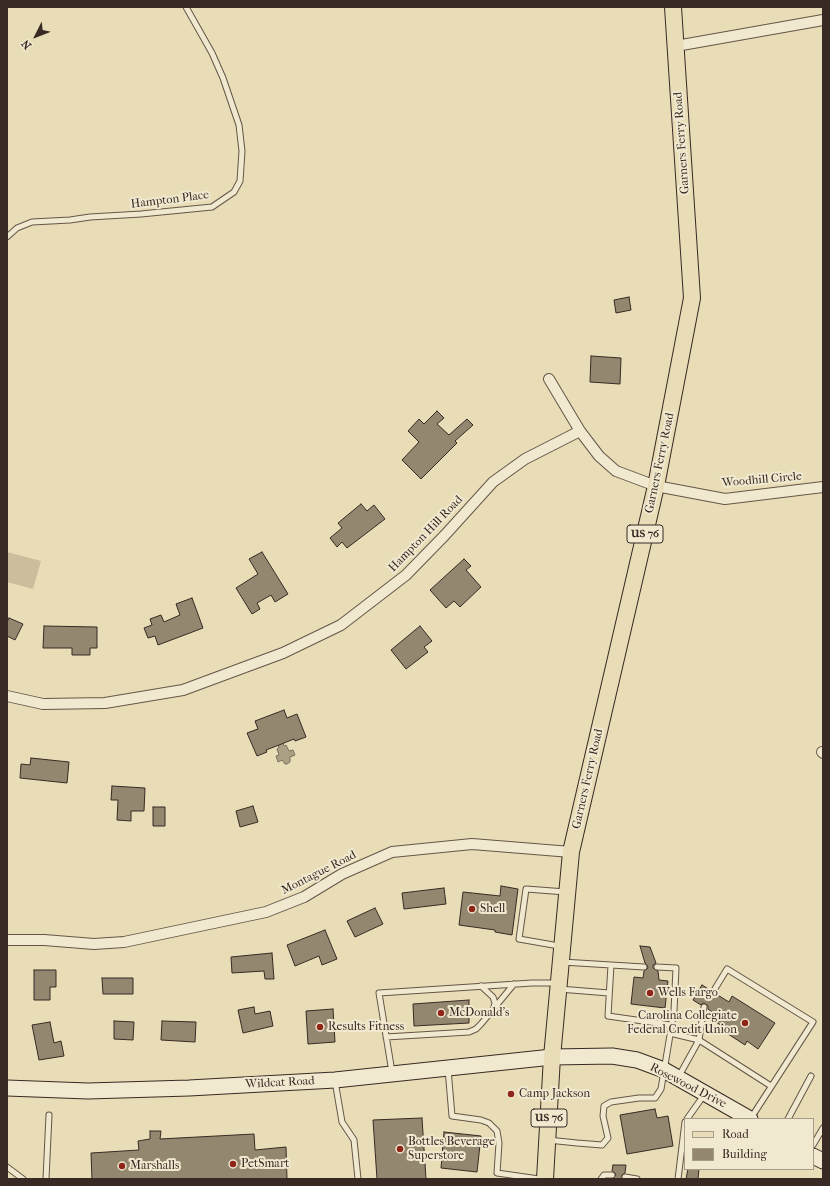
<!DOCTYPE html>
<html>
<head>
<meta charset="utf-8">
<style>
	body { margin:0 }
	#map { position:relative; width:830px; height:1186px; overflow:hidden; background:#e8ddb6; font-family:"IM FELL French Canon",serif }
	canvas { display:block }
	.frame { position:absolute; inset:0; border:8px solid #392924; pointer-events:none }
	.legend { position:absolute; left:684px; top:1118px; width:130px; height:52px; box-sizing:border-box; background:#f0e9d0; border:1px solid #a79c8b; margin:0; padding:5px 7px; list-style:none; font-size:12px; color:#392924 }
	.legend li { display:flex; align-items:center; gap:8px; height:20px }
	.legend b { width:20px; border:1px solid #a79c8b }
	.north { position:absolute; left:16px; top:16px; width:40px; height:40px; -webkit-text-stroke:3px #f0e9d0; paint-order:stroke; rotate:228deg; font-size:11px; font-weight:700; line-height:16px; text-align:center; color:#392924 }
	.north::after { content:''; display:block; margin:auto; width:14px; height:18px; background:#392924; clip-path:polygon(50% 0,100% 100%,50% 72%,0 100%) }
</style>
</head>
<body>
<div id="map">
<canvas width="830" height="1186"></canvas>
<div class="frame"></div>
<ul class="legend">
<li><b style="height:5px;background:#e8ddb6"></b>Road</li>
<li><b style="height:11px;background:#948770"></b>Building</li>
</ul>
<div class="north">N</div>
</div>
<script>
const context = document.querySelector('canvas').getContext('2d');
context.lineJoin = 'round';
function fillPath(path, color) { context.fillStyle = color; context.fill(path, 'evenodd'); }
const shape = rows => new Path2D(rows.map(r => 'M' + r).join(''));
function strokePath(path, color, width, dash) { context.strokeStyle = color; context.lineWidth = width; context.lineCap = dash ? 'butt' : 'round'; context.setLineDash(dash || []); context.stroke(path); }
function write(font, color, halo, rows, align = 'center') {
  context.font = font + ' "IM FELL French Canon",serif'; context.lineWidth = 4; context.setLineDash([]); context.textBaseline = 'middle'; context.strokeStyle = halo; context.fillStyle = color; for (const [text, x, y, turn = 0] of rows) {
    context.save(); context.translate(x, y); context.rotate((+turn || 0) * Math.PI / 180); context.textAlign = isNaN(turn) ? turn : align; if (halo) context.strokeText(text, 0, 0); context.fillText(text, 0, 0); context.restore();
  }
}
const green = shape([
	[7,552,41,561,33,589,7,582]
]);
const water = shape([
	[283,743,284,746,286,745,289,751,293,750,295,755,290,757,290,762,287,764,285,764,282,760,278,762,276,756,279,755,277,749,279,748,278,745,283,743]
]);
const building = shape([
	[629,297,631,310,616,313,614,300,629,297],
	[591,356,621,358,620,384,590,382,591,356],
	[437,411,444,418,437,424,449,435,467,419,473,425,455,441,457,443,421,479,402,460,419,442,408,431,419,419,424,424,437,411],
	[361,504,367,511,374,505,385,519,347,548,342,542,337,547,330,538,342,528,338,523,361,504],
	[262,552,288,594,275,602,271,595,257,603,260,609,252,614,236,588,258,574,249,559,262,552],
	[464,559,471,566,466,570,481,587,460,607,454,601,446,608,430,590,464,559],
	[192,598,203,628,158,645,155,636,148,638,144,628,152,625,150,619,161,615,164,622,180,615,176,604,192,598],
	[9,618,23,624,15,640,7,636,7,622,9,618],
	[44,626,97,627,97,648,90,648,90,655,72,655,72,648,43,648,44,626],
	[420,626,432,641,424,647,428,652,406,669,391,650,420,626],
	[284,710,287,718,297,714,306,737,295,741,294,739,279,745,266,750,267,752,257,756,247,733,258,729,255,721,284,710],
	[31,758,69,762,67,783,20,778,21,764,30,765,31,758],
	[112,786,145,788,144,811,131,811,131,821,117,820,118,800,111,800,112,786],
	[253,806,258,822,240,827,236,811,253,806],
	[153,807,165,807,165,826,153,826,153,807],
	[501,886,518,889,512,935,495,932,495,930,459,925,463,892,500,896,501,886],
	[444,888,446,904,404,909,402,893,444,888],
	[375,908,383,924,355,937,347,921,375,908],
	[325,930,337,959,322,965,319,956,295,966,287,945,325,930],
	[640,946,650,947,656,963,653,965,653,968,658,971,659,980,668,981,665,1008,631,1004,634,977,643,978,644,971,648,968,647,965,645,963,640,946],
	[272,953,274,979,265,979,264,971,232,973,231,957,272,953],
	[34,970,56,970,56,987,50,987,50,1000,34,1000,34,970],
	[102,978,133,978,133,994,103,994,102,978],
	[702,985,710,990,709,994,711,996,715,996,716,994,729,1002,732,996,775,1023,758,1049,747,1041,745,1045,725,1032,726,1029,716,1022,719,1017,708,1009,708,1006,706,1004,703,1003,701,1005,693,1000,702,985],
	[469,1000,469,1023,414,1026,413,1004,469,1000],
	[254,1007,255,1014,270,1011,273,1026,243,1033,238,1010,254,1007],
	[333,1009,335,1042,308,1044,306,1011,333,1009],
	[114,1021,134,1022,133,1040,114,1039,114,1021],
	[162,1021,196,1022,195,1042,161,1040,162,1021],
	[50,1022,54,1043,61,1041,64,1056,39,1060,32,1025,50,1022],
	[655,1109,657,1118,668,1116,673,1146,627,1154,620,1115,655,1109],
	[422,1118,426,1179,377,1179,373,1120,422,1118],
	[150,1131,161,1131,160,1139,254,1134,255,1150,286,1147,287,1179,92,1179,91,1153,139,1150,138,1141,150,1139,150,1131],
	[444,1132,481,1136,477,1172,441,1168,444,1132],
	[613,1165,626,1165,625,1173,622,1175,622,1179,612,1179,616,1175,615,1173,612,1171,613,1165],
	[688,1169,699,1169,698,1179,686,1179,688,1169]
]);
const lane = shape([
	[7,237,17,228,32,222,70,220,90,217,141,214,212,207,234,192,240,181,242,151,239,125,223,78,212,53,186,7],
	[559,946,519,939,526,889,566,892],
	[562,962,644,967],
	[611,965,608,1016,671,1025],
	[481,986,493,997,495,1003,494,1007],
	[559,989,609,993],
	[713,992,727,969,813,1022,751,1118],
	[670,1033,699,1040,771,1086],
	[386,1037,469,1032,476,1029,481,1024,514,984],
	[448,1069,452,1116,481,1120,489,1123,497,1131,499,1143,497,1173,539,1179],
	[392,1072,379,993,532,983,558,983],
	[679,1076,699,1040,704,1007],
	[335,1081,342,1122,354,1140,358,1179],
	[687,1119,704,1095],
	[788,1119,811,1076],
	[548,1140,577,1143,602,1145,608,1138,603,1116,604,1106,611,1102,639,1098,655,1098,661,1089,674,1011,676,968,657,967],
	[813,1145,823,1128],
	[7,1167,23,1179],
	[625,1177,637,1179],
	[46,1179,49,1115],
	[601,1179,604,1175,612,1175],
	[678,1179,685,1122]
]);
const street = shape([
	[676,46,823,20],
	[549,379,580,431],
	[7,696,43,704,105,703,183,690,283,653,341,625,406,575,445,535,493,482,525,459,580,431,599,456,616,471,656,486,725,499,823,487],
	[822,752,823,753],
	[7,940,44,940,94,944,124,942,266,912,304,897,342,874,392,852,472,844,571,852]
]);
const secondary = shape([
	[7,1088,88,1091,189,1088,335,1080,552,1057,612,1056,637,1060,664,1070,750,1119],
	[813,1156,823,1161]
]);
const primary = shape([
	[545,1179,552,1057,571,852,656,486,692,298,673,7]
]);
const markers = [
	[472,909,4,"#8f2418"],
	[650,993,4,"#8f2418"],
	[441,1013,4,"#8f2418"],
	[745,1023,4,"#8f2418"],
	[320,1027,4,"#8f2418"],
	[511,1094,4,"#8f2418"],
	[400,1149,4,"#8f2418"],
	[233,1164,4,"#8f2418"],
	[122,1166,4,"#8f2418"]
];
const shields = [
	[645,534,36],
	[549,1118,36]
];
const shieldNames = [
	["US 76",645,534],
	["US 76",549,1118]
];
const streetNames = [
	["Garners Ferry Road",682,143,-94],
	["Hampton Place",170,200,-7],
	["Garners Ferry Road",660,463,-78],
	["Woodhill Circle",762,480,-5],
	["Hampton Hill Road",426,534,-46],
	["Garners Ferry Road",588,779,-77],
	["Montague Road",319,873,-27],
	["Wildcat Road",280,1083,-3],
	["Rosewood Drive",688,1086,27]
];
const poiNames = [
	["Shell",480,909],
	["Wells Fargo",658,993],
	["McDonald's",449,1013],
	["Carolina Collegiate",737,1016,"right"],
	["Federal Credit Union",737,1030,"right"],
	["Results Fitness",328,1027],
	["Camp Jackson",519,1094],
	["Bottles Beverage",408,1142],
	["Superstore",408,1156],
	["PetSmart",241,1164],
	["Marshalls",130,1166]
];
fillPath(green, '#cabe9d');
fillPath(water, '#aca084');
strokePath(water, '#7e705e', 1);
fillPath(building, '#948770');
strokePath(building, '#392924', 1);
strokePath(lane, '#655648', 7);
strokePath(street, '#655648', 12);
strokePath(secondary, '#392924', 17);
strokePath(primary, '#392924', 18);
strokePath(lane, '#f0e9d0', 5);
strokePath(street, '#f0e9d0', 10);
strokePath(secondary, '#f0e9d0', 15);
strokePath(primary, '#e8ddb6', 16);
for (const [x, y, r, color] of markers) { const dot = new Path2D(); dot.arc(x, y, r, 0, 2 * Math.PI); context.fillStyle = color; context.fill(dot); strokePath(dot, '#f0e9d0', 1.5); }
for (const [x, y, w] of shields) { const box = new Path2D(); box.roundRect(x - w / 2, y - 9, w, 18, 3); context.fillStyle = '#f0e9d0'; context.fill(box); strokePath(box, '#392924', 1); }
write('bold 11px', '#392924', null, shieldNames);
write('12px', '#392924', '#f0e9d0', streetNames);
write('12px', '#392924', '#f0e9d0', poiNames, 'left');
</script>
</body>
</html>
